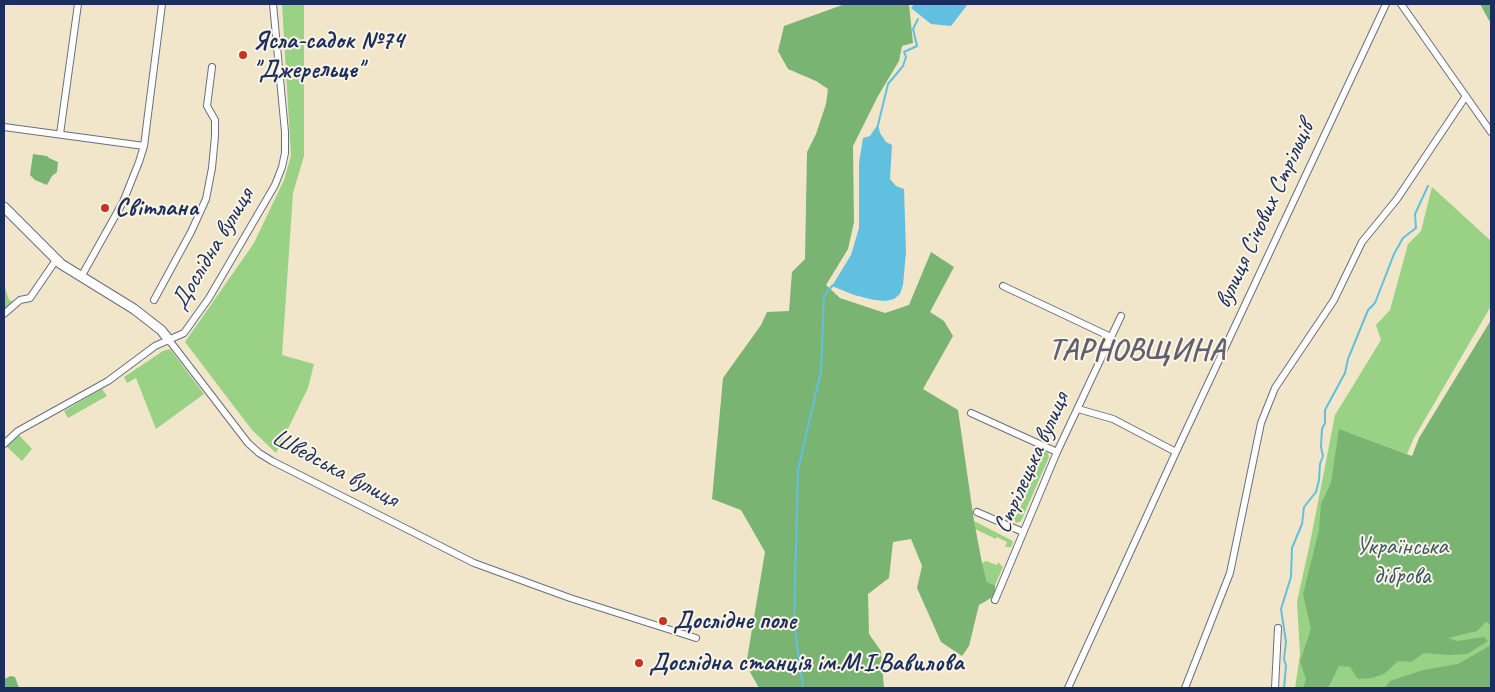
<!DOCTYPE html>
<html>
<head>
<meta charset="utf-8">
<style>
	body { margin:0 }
	#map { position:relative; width:1495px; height:692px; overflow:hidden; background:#f1e6c9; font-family:Caveat,sans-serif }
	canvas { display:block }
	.frame { position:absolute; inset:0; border:5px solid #1b2f5e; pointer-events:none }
</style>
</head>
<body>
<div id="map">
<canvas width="1495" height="692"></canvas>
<div class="frame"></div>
</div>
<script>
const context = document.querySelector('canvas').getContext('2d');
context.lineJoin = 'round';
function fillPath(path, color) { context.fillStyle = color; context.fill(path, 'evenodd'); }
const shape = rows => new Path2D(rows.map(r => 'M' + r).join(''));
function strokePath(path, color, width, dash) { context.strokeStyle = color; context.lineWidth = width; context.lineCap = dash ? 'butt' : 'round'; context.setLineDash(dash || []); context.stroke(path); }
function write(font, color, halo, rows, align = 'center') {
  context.font = font + ' Caveat,sans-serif'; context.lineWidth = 4; context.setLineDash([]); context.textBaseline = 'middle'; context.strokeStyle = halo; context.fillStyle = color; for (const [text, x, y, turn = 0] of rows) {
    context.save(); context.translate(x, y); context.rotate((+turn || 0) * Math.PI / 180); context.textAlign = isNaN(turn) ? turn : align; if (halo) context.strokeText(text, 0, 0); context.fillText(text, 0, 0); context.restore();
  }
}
const green = shape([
	[282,4,304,4,304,156,293,193,282,355,314,364,308,388,276,453,252,430,185,342,254,243,284,180,291,156],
	[1432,187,1491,241,1491,306,1414,438,1407,454,1347,432,1413,460,1491,334,1491,688,1295,688,1300,655,1297,602,1311,538,1335,415,1381,340,1376,325,1390,310,1408,244,1421,231],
	[4,269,4,284,7,294,9,300,15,302,4,313],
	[170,349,204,394,156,429,136,378,127,383,124,377,163,351],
	[102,389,107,396,68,418,64,411],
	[19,435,32,449,22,461,6,446],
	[1043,451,1048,453,1049,457,1021,521,1016,523,1014,518,1015,515,1017,515,1042,458,1038,456],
	[974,521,1011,540,1013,542,1011,547,1005,547,1007,542,997,537,996,539,975,529],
	[986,561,997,565,998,562,1003,567,995,585,987,582,982,563]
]);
const forest = shape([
	[845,4,909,4,913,43,902,46,899,61,878,96,853,146,854,222,848,249,826,285,840,298,885,313,909,305,931,252,954,267,930,312,944,321,953,336,923,389,958,410,974,521,982,563,987,582,995,585,995,600,991,598,979,605,969,646,962,656,941,642,917,588,922,566,911,539,893,542,889,578,868,594,869,634,881,651,884,688,759,688,746,665,765,552,741,510,712,499,723,378,761,325,767,312,789,311,792,272,805,259,807,152,816,134,826,104,828,89,816,81,788,69,778,51,784,26],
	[1480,4,1491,4,1491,24],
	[33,154,47,156,49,158,58,162,57,172,52,176,47,185,35,180,30,175],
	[1491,320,1491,625,1486,622,1477,631,1448,638,1457,641,1484,637,1488,641,1467,654,1448,655,1424,653,1411,662,1398,661,1384,674,1372,678,1358,679,1350,667,1339,666,1328,688,1303,688,1306,679,1300,661,1311,629,1303,594,1319,530,1321,504,1331,483,1339,429,1412,456,1419,438],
	[1491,645,1491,688,1384,688,1390,681,1423,670,1458,664],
	[11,676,15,677,19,688,4,688,4,679]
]);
const water = shape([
	[914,4,968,4,951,26,931,24,911,8],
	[878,124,880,133,886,142,892,145,890,179,896,186,904,189,906,252,903,285,900,294,894,299,886,301,874,300,854,295,832,286,851,255,859,228,859,163,863,138,870,136]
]);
const stream = shape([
	[878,125,888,84,903,66,906,57,904,52,917,46,913,29,918,19],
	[803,688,794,623,798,470,821,371,824,296,833,285],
	[1284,688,1286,666,1284,659,1286,642,1281,609,1291,577,1292,548,1302,524,1304,507,1316,492,1319,480,1320,464,1323,456,1321,447,1322,429,1325,423,1325,410,1345,373,1348,359,1368,310,1375,303,1394,254,1403,238,1416,228,1415,214,1428,186]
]);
const street = shape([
	[1401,4,1491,132],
	[4,127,144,146],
	[60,134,78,4],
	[81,277,123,202,139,162,144,146,162,4],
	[1003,286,1111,337],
	[154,300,191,232,206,199,212,168,215,136,215,120,207,106,212,67],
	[4,314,20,300,30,298,56,260],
	[169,340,248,443,259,453,272,461,474,563,570,598,696,638],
	[1078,409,1113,419,1176,452],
	[971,413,1057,452],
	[4,444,18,431,108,381,155,346,184,333,209,298,275,185,282,167,285,153,285,132,273,4],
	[977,512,1023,532],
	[995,600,1057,452,1121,316],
	[1068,688,1176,452,1386,4],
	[1185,688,1230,573,1261,423,1275,388,1334,300,1362,242,1397,199,1466,96],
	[1275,688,1278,628]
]);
const secondary = shape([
	[4,207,61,264,134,309,161,330,169,340]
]);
const markers = [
	[243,55,5,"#c8321e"],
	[105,208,5,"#c8321e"],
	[663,621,5,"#c8321e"],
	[639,663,5,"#c8321e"]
];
const poiNames = [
	["Ясла-садок №74",253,41],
	["\"Джерельце\"",253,70],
	["Світлана",115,208],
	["Дослідне поле",673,621],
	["Дослідна станція ім.М.І.Вавилова",649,663]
];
const streetNames = [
	["вулиця Січових Стрільців",1265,215,-65],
	["Дослідна вулиця",213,249,-59],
	["Стрілецька вулиця",1032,463,-66],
	["Шведська вулиця",335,469,28]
];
const parkNames = [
	["Українська",1402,547],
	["діброва",1402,576]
];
const districtNames = [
	["ТАРНОВЩИНА",1137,351]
];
fillPath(green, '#99d284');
fillPath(forest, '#7ab472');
fillPath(water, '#61c0df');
strokePath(stream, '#61c0df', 2);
strokePath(street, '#666f83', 8);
strokePath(secondary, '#666f83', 11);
strokePath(street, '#fff', 6);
strokePath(secondary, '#fff', 9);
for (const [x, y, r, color] of markers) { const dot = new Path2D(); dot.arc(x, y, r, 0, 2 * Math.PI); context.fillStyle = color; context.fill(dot); strokePath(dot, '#fcf5e5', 2); }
write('bold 25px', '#1b2f5e', '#fcf5e5', poiNames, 'left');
write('25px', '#1b2f5e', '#fcf5e5', streetNames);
write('25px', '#3a5868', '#fcf5e5', parkNames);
context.letterSpacing = '1px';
write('bold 30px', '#616070', '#fcf5e5', districtNames);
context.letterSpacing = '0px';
</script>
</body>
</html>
